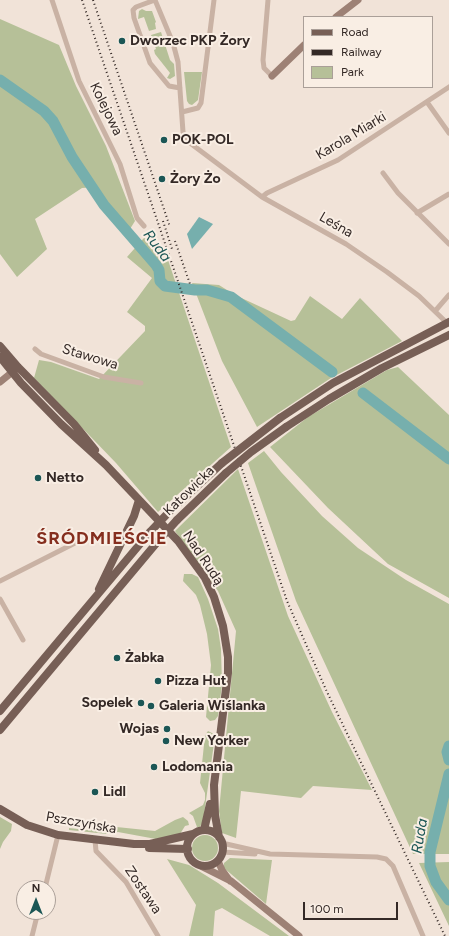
<!DOCTYPE html>
<html>
<head>
<meta charset="utf-8">
<style>
	body { margin:0 }
	#map { position:relative; width:449px; height:936px; overflow:hidden; background:#f1e3d8; font-family:Figtree,sans-serif }
	canvas { display:block }
	.legend { position:absolute; left:303px; top:16px; width:130px; height:72px; box-sizing:border-box; background:#f9eee4; border:1px solid #aa9f98; margin:0; padding:5px 7px; list-style:none; font-size:12px; color:#342926 }
	.legend li { display:flex; align-items:center; gap:8px; height:20px }
	.legend b { width:20px; border:1px solid #aa9f98 }
	.north { position:absolute; left:16px; top:880px; width:40px; height:40px; box-sizing:border-box; background:#f9eee4; border:1px solid #aa9f98; border-radius:50%; rotate:0deg; font-size:11px; font-weight:700; line-height:16px; text-align:center; color:#342926 }
	.north::after { content:''; display:block; margin:auto; width:14px; height:18px; background:#1b5655; clip-path:polygon(50% 0,100% 100%,50% 72%,0 100%) }
	.scale { position:absolute; left:303px; top:902px; width:95px; height:18px; box-sizing:border-box; border:2px solid #342926; border-top:0; padding-left:5px; font-size:12px; line-height:14px; white-space:nowrap; color:#342926; -webkit-text-stroke:3px #f9eee4; paint-order:stroke }
</style>
</head>
<body>
<div id="map">
<canvas width="449" height="936"></canvas>
<ul class="legend">
<li><b style="height:5px;background:#775f56"></b>Road</li>
<li><b style="height:5px;background:#342926"></b>Railway</li>
<li><b style="height:11px;background:#b6c098"></b>Park</li>
</ul>
<div class="north">N</div>
<div class="scale">100 m</div>
</div>
<script>
const context = document.querySelector('canvas').getContext('2d');
context.lineJoin = 'round';
function fillPath(path, color) { context.fillStyle = color; context.fill(path, 'evenodd'); }
const shape = rows => new Path2D(rows.map(r => 'M' + r).join(''));
function strokePath(path, color, width, dash) { context.strokeStyle = color; context.lineWidth = width; context.lineCap = dash ? 'butt' : 'round'; context.setLineDash(dash || []); context.stroke(path); }
function write(font, color, halo, rows, align = 'center') {
  context.font = font + ' Figtree,sans-serif'; context.lineWidth = 4; context.setLineDash([]); context.textBaseline = 'middle'; context.strokeStyle = halo; context.fillStyle = color; for (const [text, x, y, turn = 0] of rows) {
    context.save(); context.translate(x, y); context.rotate((+turn || 0) * Math.PI / 180); context.textAlign = isNaN(turn) ? turn : align; if (halo) context.strokeText(text, 0, 0); context.fillText(text, 0, 0); context.restore();
  }
}
const green = shape([
	[142,9,146,11,152,11,156,22,155,23,156,29,149,31,144,17,138,19,139,11],
	[0,19,59,45,76,86,106,146,135,221,130,229,107,205,97,187,82,188,35,219,47,249,17,277,0,254],
	[161,32,170,60,174,64,175,76,170,79,167,78,170,73,155,54,154,50,156,49,151,35],
	[184,72,202,72,198,100,192,105,189,104,187,101],
	[151,230,165,259,167,257,231,447,158,512,116,463,34,378,39,360,51,362,99,379,145,331,145,326,127,312,152,278,127,257],
	[192,283,219,285,235,295,291,321,295,320,310,296,342,319,360,298,402,341,331,378,257,427,222,361],
	[398,367,449,415,449,598,388,564,328,508,270,447,308,417,387,370],
	[264,451,281,472,322,516,358,548,406,580,449,604,449,854,413,854,296,601,248,463],
	[238,469,288,616,332,712,372,790,313,786,301,798,241,791,236,838,222,833,219,811,236,631,218,591,175,531],
	[184,574,192,574,198,577,208,599,218,629,221,649,222,685,218,716,215,720,210,721,206,717,211,665,207,634,200,605,196,595,183,581],
	[208,731,214,734,215,736,203,822,199,828,197,827,193,816,189,813,203,805,205,800,205,793,200,783,205,735],
	[0,817,12,824,11,831,3,842,0,849],
	[183,817,188,821,189,825,185,826,180,834,156,839,118,832,107,834,69,830,69,828,87,830,88,824,155,831,175,820],
	'192 848a13 13 0 1 1 26 0a13 13 0 1 1-26 0Z',
	[230,858,272,860,266,904,224,868,224,863],
	[167,859,189,865,218,883,289,936,270,936,222,908,215,911,213,936,189,936,196,905],
	[449,862,449,926,419,863]
]);
const water = shape([
	[199,217,213,224,192,249,187,234]
]);
const river = shape([
	[0,80,44,111,53,121,72,157,104,205,156,265,159,270,160,281,165,286,195,290,207,290,231,297,332,372],
	[363,393,449,459],
	[449,746,447,752,449,760],
	[449,774,430,852,430,866,436,882,449,900]
]);
const street = shape([
	[52,0,79,81,120,164,137,218,144,226],
	[155,0,173,43,178,62,183,132,186,140,262,197,346,244,387,272,419,296,448,324],
	[155,0,136,7,133,10,134,18,150,63,169,86,180,88],
	[268,0,263,60,264,68,272,76],
	[427,102,449,133],
	[182,112,198,108,201,103,214,0],
	[383,173,398,193,449,244],
	[262,197,267,193,338,160,449,87],
	[417,213,449,194],
	[436,310,449,295],
	[35,349,41,354,104,377,141,383],
	[0,581,77,542],
	[0,599,23,640],
	[95,840,96,851,126,882,158,936],
	[222,843,270,854,377,857,386,859,393,866,423,936],
	[222,852,255,854],
	[45,888,58,835],
	[32,936,38,912]
]);
const secondary = shape([
	[336,17,358,0],
	[272,76,304,45],
	[0,382,16,369],
	[218,861,222,870,230,881],
	[199,865,231,881,299,936]
]);
const primary = shape([
	[0,346,18,367,74,424,95,450],
	[0,357,21,383,61,424,106,465,178,541,205,578,214,597,223,626,228,657,228,673,214,785,215,815,219,837],
	[280,418,333,383,449,322],
	[286,427,329,399,382,368,449,335],
	[169,512,222,463],
	[177,520,226,473],
	[99,589,134,516,139,500],
	[0,711,150,532],
	[0,730,159,540],
	[0,809,27,825,58,835,134,844,150,844,193,834],
	[204,830,210,804],
	'187 848a18 18 0 1 1 36 0a18 18 0 1 1-36 0Z',
	[149,848,188,849]
]);
const rail = shape([
	[82,0,287,601,327,692,445,936],
	[93,0,170,227],
	[163,221,172,249],
	[175,241,190,284]
]);
const primaryBridge = shape([
	[222,463,280,418],
	[226,473,251,452,286,427],
	[150,532,169,512],
	[159,540,177,520]
]);
const markers = [
	[122,41,4,"#1b5655"],
	[164,140,4,"#1b5655"],
	[162,179,4,"#1b5655"],
	[38,478,4,"#1b5655"],
	[117,658,4,"#1b5655"],
	[158,681,4,"#1b5655"],
	[141,703,4,"#1b5655"],
	[151,706,4,"#1b5655"],
	[167,729,4,"#1b5655"],
	[166,741,4,"#1b5655"],
	[154,767,4,"#1b5655"],
	[95,792,4,"#1b5655"]
];
const poiNames = [
	["Dworzec PKP Żory",130,41],
	["POK-POL",172,140],
	["Żory Żo",170,179],
	["Netto",46,478],
	["Żabka",125,658],
	["Pizza Hut",166,681],
	["Sopelek",133,703,"right"],
	["Galeria Wiślanka",159,706],
	["Wojas",159,729,"right"],
	["New Yorker",174,741],
	["Lodomania",162,767],
	["Lidl",103,792]
];
const streetNames = [
	["Kolejowa",106,109,64],
	["Karola Miarki",351,136,-31],
	["Leśna",336,225,30],
	["Stawowa",90,357,17],
	["Katowicka",189,491,-44],
	["Nad Rudą",203,558,56],
	["Pszczyńska",81,823,10],
	["Zostawa",143,890,56]
];
const waterNames = [
	["Ruda",157,246,53],
	["Ruda",420,836,-80]
];
const districtNames = [
	["ŚRÓDMIEŚCIE",102,539]
];
fillPath(green, '#b6c098');
fillPath(water, '#76afad');
strokePath(river, '#76afad', 11);
strokePath(street, '#c9b2a4', 5);
strokePath(secondary, '#9d8175', 7);
strokePath(primary, '#775f56', 8);
strokePath(rail, '#342926', 2, [1, 3]);
strokePath(primaryBridge, '#775f56', 8);
for (const [x, y, r, color] of markers) { const dot = new Path2D(); dot.arc(x, y, r, 0, 2 * Math.PI); context.fillStyle = color; context.fill(dot); strokePath(dot, '#f9eee4', 1.5); }
write('bold 14px', '#342926', '#f9eee4', poiNames, 'left');
write('14px', '#342926', '#f9eee4', streetNames);
write('italic 15px', '#1b5655', '#f9eee4', waterNames);
context.letterSpacing = '1px';
write('bold 18px', '#852e1e', '#f9eee4', districtNames);
context.letterSpacing = '0px';
</script>
</body>
</html>
